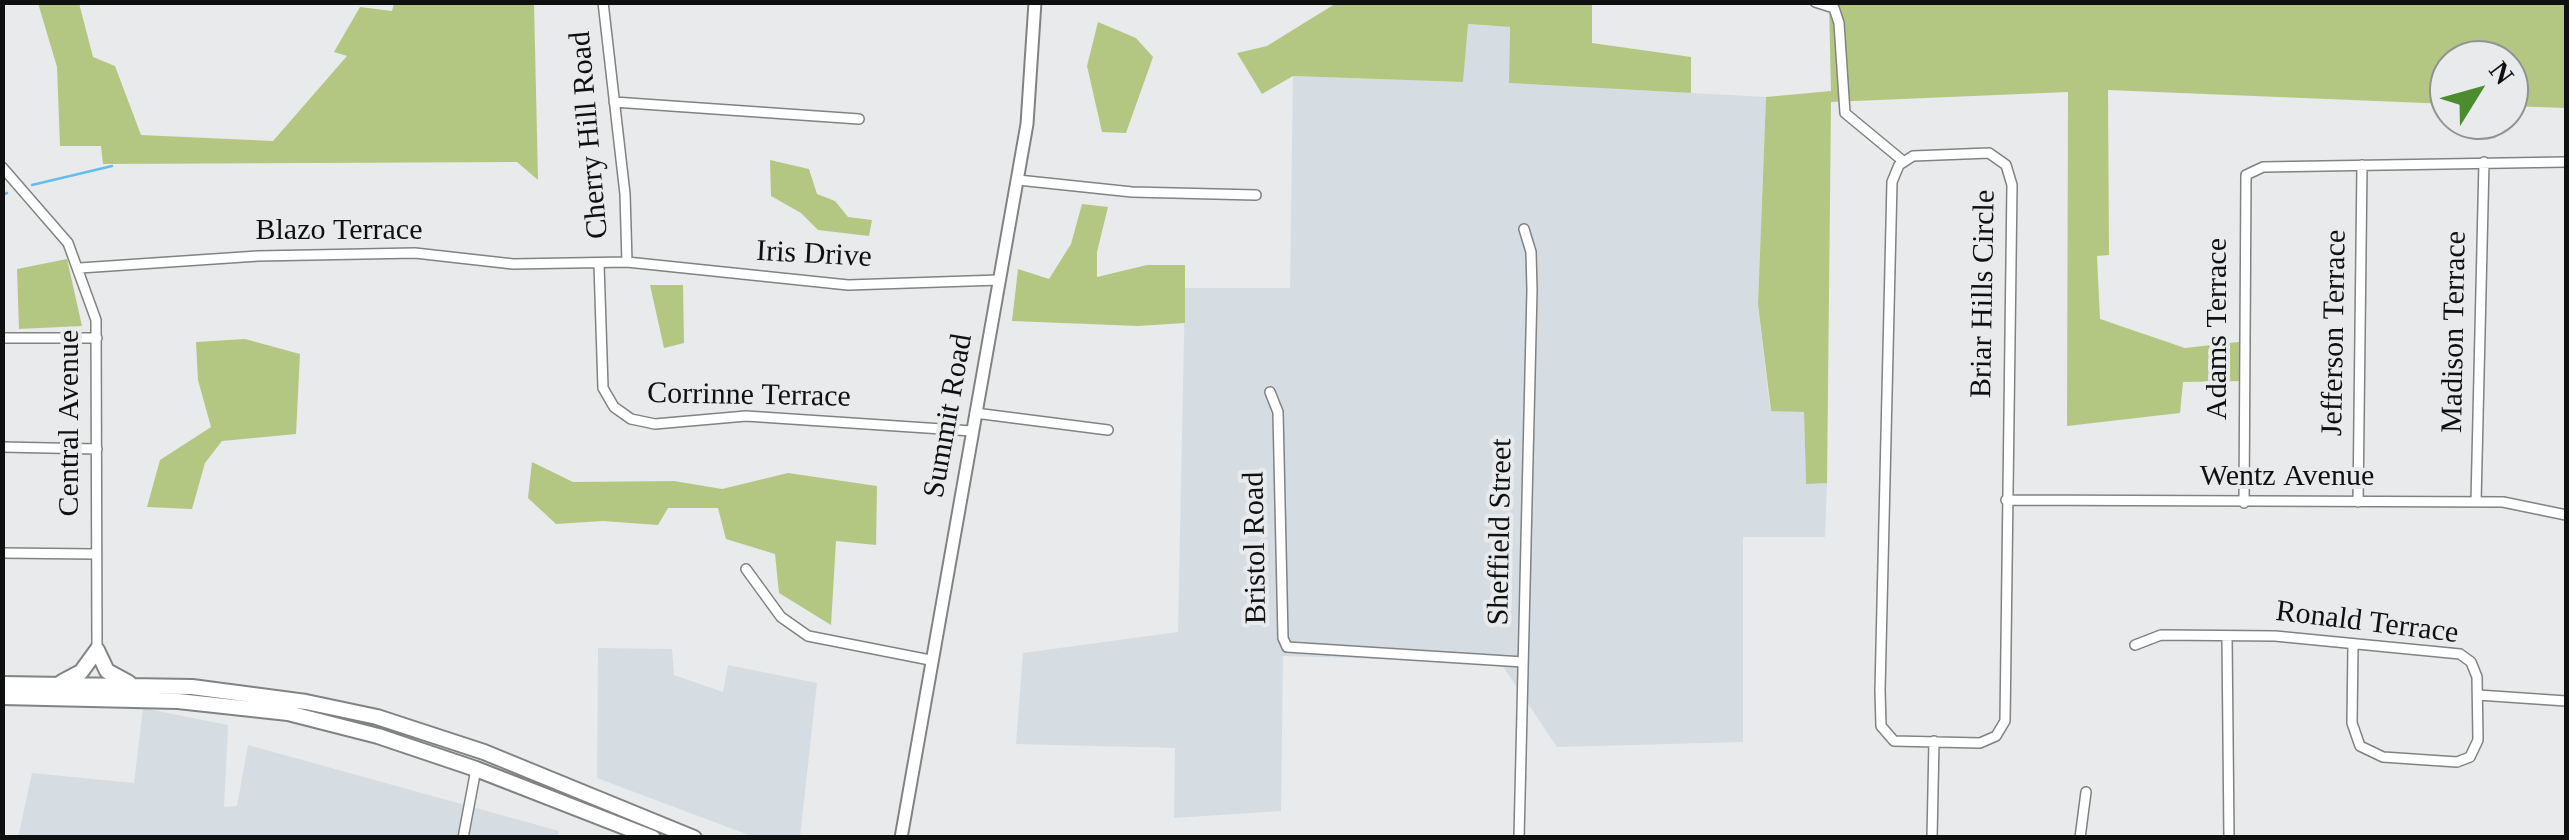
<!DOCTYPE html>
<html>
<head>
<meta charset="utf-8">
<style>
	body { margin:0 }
	#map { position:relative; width:2569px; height:840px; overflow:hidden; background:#e8eaeb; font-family:"Times New Roman",serif }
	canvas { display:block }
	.frame { position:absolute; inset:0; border:5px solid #0f1010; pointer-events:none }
	.north { position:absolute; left:2429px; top:40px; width:100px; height:100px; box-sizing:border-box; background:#e8eaeb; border:2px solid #919393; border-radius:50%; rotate:53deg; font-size:28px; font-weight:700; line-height:40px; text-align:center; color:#0f1010 }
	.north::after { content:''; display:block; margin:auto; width:35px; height:45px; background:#4b8c2e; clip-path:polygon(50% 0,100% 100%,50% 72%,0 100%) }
</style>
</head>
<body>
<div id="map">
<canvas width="2569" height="840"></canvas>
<div class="frame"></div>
<div class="north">N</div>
</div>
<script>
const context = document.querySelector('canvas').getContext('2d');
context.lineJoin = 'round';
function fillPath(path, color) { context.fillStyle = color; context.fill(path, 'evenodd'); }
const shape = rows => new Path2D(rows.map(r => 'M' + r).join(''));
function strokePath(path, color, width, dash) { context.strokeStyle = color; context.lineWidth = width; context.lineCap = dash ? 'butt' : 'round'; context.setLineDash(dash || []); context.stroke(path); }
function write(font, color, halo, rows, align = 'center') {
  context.font = font + ' "Times New Roman",serif'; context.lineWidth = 8; context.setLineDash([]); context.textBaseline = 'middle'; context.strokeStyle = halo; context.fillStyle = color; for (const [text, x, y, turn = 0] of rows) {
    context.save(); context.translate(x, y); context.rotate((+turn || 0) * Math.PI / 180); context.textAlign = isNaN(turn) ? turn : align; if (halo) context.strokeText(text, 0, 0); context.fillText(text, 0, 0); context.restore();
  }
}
const built = shape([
	[1467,24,1510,27,1509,83,1766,97,1758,304,1770,410,1804,412,1806,483,1827,483,1825,537,1743,537,1743,742,1557,747,1500,662,1283,656,1281,811,1174,818,1175,748,1016,744,1023,653,1178,632,1185,288,1290,288,1293,76,1463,82],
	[598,648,672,649,674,675,723,692,728,665,817,683,800,837,754,837,597,778],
	[143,708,228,725,224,807,237,806,248,745,559,831,557,838,18,838,32,773,134,783]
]);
const green = shape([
	[1338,2,1592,3,1592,43,1691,57,1691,93,1509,83,1510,27,1468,24,1463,82,1293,76,1262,94,1237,53,1267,46],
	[38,3,79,3,93,57,115,66,141,135,273,141,347,56,334,52,360,7,392,11,394,3,534,3,538,180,517,162,103,164,101,146,60,146,57,67],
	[1829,3,2566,3,2566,108,2509,106,2509,60,2449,60,2449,104,2108,90,2109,255,2097,256,2100,319,2185,348,2247,341,2247,381,2183,382,2180,413,2067,426,2068,92,1831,102,1827,483,1806,484,1804,412,1771,411,1758,304,1766,97,1831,91],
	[1098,22,1136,38,1153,57,1126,133,1102,132,1087,66],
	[770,160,809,169,817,194,835,201,848,217,872,220,869,236,818,230,801,213,771,196],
	[1082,204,1108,207,1097,252,1097,277,1147,265,1185,265,1185,323,1138,326,1012,321,1018,269,1049,279,1071,244],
	[67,259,82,326,19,329,17,269],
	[650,285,683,285,684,343,664,348],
	[245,339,300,354,296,434,222,441,205,463,192,509,147,507,160,460,211,427,198,380,196,342],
	[532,462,573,482,674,481,722,489,788,473,877,486,876,545,836,541,831,625,779,593,775,554,726,539,718,508,668,508,658,525,603,521,556,524,528,498]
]);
const stream = shape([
	[32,185,112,166],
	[2,195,7,193]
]);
const minor = shape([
	[603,2,625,194,627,262],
	[1815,2,1834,8,1839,23,1845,113,1903,161],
	[614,102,859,119],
	[1989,153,2006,165,2012,185,2005,721,1996,736,1980,743,1894,741,1881,726,1880,690,1892,182,1899,165,1913,156,1989,153],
	[2,167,68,243,96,320,97,650],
	[1018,180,1132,192,1256,195],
	[599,264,603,388,614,407,631,419,655,424,746,416,972,431],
	[80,268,258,256,415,253,513,264,627,262,848,285,999,280],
	[2,338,97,338],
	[1270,392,1278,412,1283,638,1287,647,1523,662],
	[975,413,1108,430],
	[2,447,97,449],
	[2006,500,2503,502,2566,515],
	[2358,502,2362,165],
	[2476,502,2484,162],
	[2244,503,2246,175,2263,167,2566,162],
	[2,553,94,554],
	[746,569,781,617,808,636,930,660],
	[2227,636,2229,838],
	[2135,645,2161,635,2275,636,2460,654,2471,662,2477,677,2478,740,2470,757,2457,762,2383,757,2360,746,2352,723,2353,646],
	[2478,695,2566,701],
	[463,838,476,769],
	[1519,838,1532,290,1531,252,1524,229],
	[1932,838,1934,741],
	[2080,838,2086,792]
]);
const secondary = shape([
	[901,838,1027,124,1035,2]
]);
const trunk = shape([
	[97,650,107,671,129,683],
	[62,682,81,672,97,650],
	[2,684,192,687,306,702,377,717,484,752,694,838],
	[2,697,178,701,288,713,378,736,476,769,653,838]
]);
const streetNames = [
	["Cherry Hill Road",590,135,-95],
	["Blazo Terrace",339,231],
	["Iris Drive",814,255,3],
	["Briar Hills Circle",1984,294,-89],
	["Adams Terrace",2218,329,-90],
	["Madison Terrace",2455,332,-89],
	["Jefferson Terrace",2335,333,-89],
	["Corrinne Terrace",749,396,1],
	["Summit Road",949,416,-80],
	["Central Avenue",70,423,-90],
	["Wentz Avenue",2287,477],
	["Sheffield Street",1501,532,-89],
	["Bristol Road",1256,548,-91],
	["Ronald Terrace",2367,623,7]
];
fillPath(built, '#d5dde3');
fillPath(green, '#b4c782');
strokePath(stream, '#64beeb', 2.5);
strokePath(minor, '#818283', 12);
strokePath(secondary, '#818283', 15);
strokePath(trunk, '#818283', 18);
strokePath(minor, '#fff', 9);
strokePath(secondary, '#fff', 11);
strokePath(trunk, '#fff', 14);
write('30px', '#0f1010', '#e8eaeb', streetNames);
</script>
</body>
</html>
